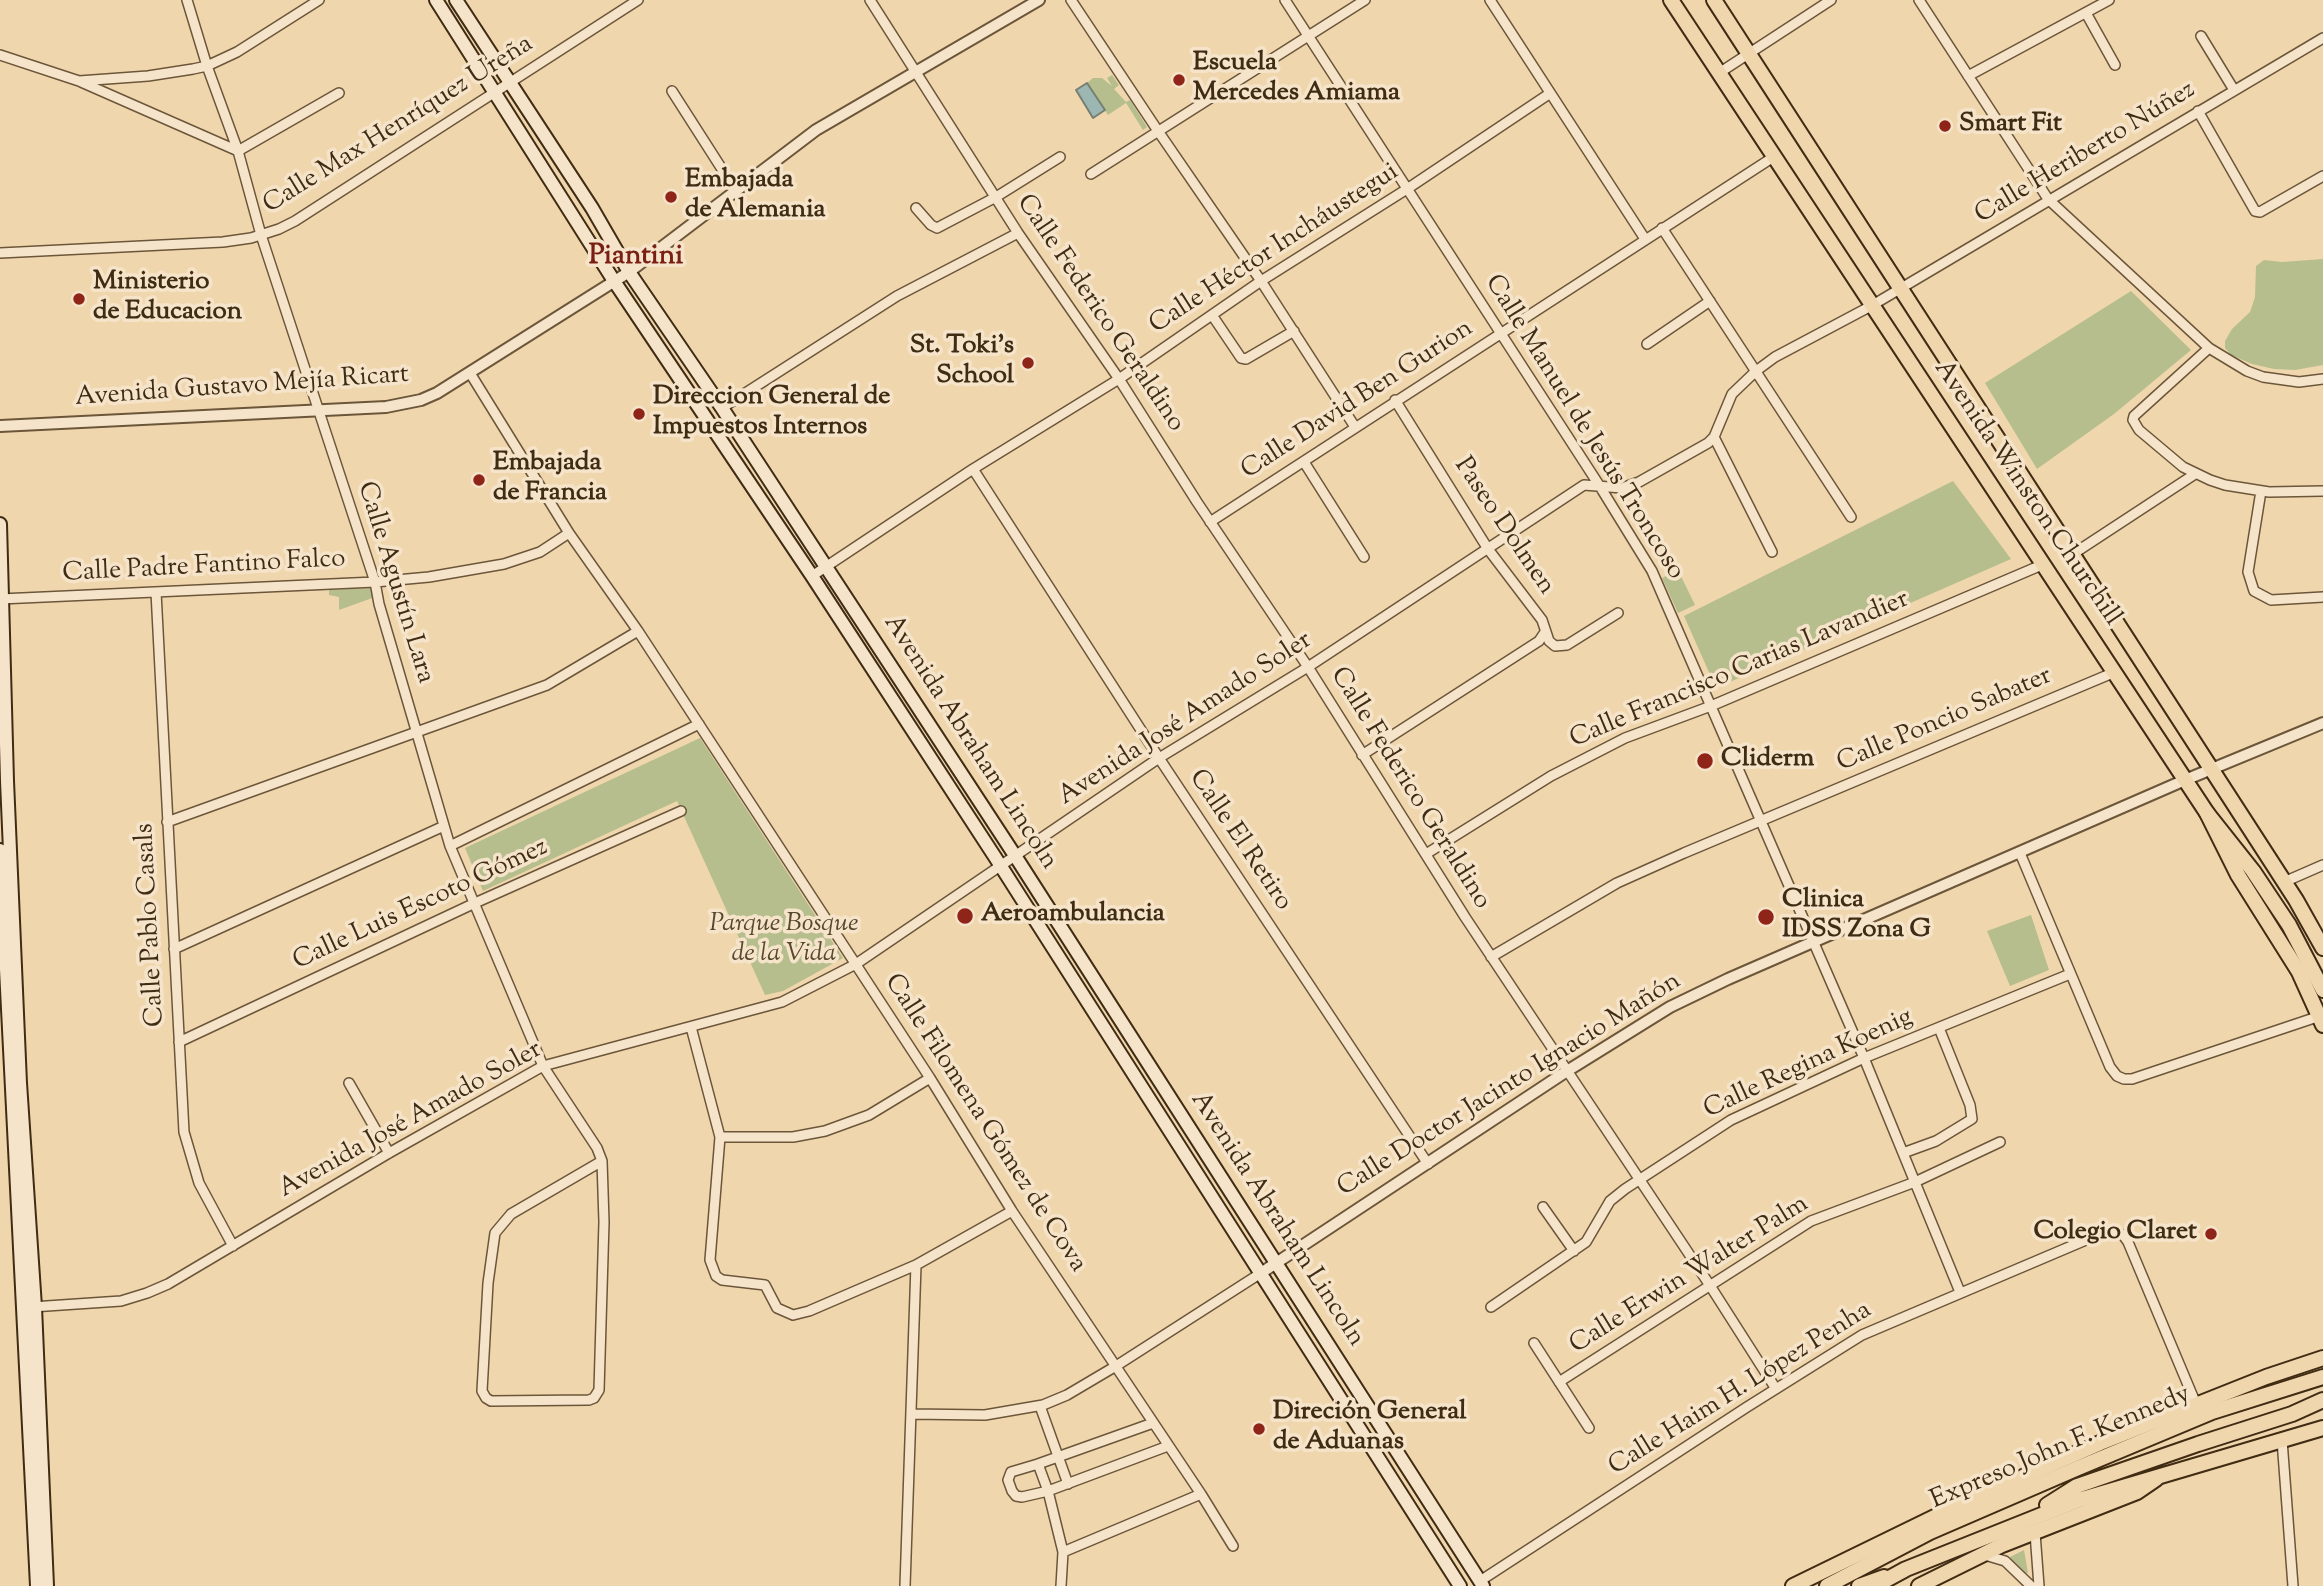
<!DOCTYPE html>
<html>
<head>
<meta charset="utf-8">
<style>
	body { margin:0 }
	canvas { display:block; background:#f0d6ad }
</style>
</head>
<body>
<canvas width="2323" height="1586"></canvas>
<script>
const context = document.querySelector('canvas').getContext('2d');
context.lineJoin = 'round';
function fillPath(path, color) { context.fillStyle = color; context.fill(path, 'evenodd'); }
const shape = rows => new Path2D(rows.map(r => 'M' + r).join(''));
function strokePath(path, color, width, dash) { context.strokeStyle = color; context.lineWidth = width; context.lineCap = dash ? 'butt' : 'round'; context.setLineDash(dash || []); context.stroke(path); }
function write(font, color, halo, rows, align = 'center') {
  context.font = font + ' "Sorts Mill Goudy",serif'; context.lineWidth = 7; context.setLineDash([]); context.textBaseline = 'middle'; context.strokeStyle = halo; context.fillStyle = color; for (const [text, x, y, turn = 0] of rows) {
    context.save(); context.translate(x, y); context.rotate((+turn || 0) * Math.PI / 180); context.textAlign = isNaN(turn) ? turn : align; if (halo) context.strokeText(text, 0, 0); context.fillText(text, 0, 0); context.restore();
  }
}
const green = shape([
	[1112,75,1119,85,1114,89,1126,102,1130,100,1147,127,1143,130,1126,103,1108,115,1087,83,1093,78,1102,78,1112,86,1107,78],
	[2323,259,2323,365,2295,370,2274,369,2252,364,2231,355,2225,348,2225,341,2232,329,2250,312,2255,297,2256,266,2264,260,2282,262],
	[2131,291,2191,350,2114,414,2037,469,1985,383],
	[1953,481,2011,559,1716,688,1684,616],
	[1678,570,1695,605,1678,613,1662,578],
	[372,588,375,597,339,610,339,597,329,595,329,590],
	[700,738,843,958,783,991,765,995,677,801,483,891,465,848],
	[2031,915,2049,970,2010,986,1987,931],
	[2024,1550,2028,1573,2024,1573,2016,1568,2010,1557]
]);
const water = shape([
	[1087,83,1105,110,1093,118,1076,90,1087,83]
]);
const minor = shape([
	[187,0,207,66,238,151,261,235,375,582,379,604,450,846,543,1066,597,1148,602,1161,604,1222,599,1390,594,1398,589,1400,491,1401,486,1398,482,1391,488,1283,495,1233,511,1214,602,1161],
	[870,0,1018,233,1119,379,1197,502,1308,667,1465,917,1709,1284,1776,1389],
	[1071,0,1158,131,1261,281,1355,427],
	[1285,0,1599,485,1652,571,1864,1058,1960,1292],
	[1490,0,1645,239],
	[1919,0,2048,199,2209,348,2247,371,2263,377,2299,382,2323,379],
	[2086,13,2115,65],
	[2201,36,2234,90],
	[0,55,79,81,148,76,193,69,207,66,237,52,319,0],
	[1719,73,1831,0],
	[1968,76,2109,0],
	[81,82,238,151,339,93],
	[672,91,736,191],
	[2198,111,2255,211,2260,212,2323,176],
	[1091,174,1365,0],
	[916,208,931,225,937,228,996,197,1060,157],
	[1662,228,1851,517],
	[0,253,223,242,251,238,279,229,295,221,638,0],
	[1212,315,1241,358,1246,359,1294,331],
	[1647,344,1710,301],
	[2209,348,2134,416,2133,420,2139,430,2183,467,2210,480,2225,485,2269,492,2323,491],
	[470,373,569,533,638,631,930,1078,1012,1211,1201,1494,1233,1546],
	[1395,400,1488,549,1542,620,1549,641,1555,646,1567,645,1618,613],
	[722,408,897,296,1018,233],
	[1714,437,1772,552],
	[1304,462,1364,557],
	[973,469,1159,758,1428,1164],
	[2261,491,2248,572,2254,591,2271,600,2323,597],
	[1210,522,1775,156],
	[2073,554,2195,474],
	[812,576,973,469,1119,379,1261,281,1407,189,1549,94],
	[156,592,184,1132,199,1183,233,1246],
	[0,599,375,582,429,577,504,564,540,552,569,533],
	[1362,755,1539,641,1545,632],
	[167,822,547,685,638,631],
	[450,846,699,724],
	[2020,853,2110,1067,2117,1076,2124,1079,2132,1079,2320,1016],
	[1426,854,1551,776,1625,738,1711,706,2044,564],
	[2284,882,2323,865],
	[174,949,444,826],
	[1491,957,1617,883,1684,853,2115,672],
	[691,1027,720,1137,710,1260,716,1276,722,1280,765,1285,777,1308,793,1315,809,1311,916,1265,1012,1211],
	[179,1042,475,903,681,811],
	[349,1083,389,1153],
	[720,1137,793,1137,825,1131,869,1115,930,1078],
	[1903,1153,1936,1141,1972,1119,1970,1105,1939,1028],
	[1543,1207,1574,1251],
	[32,1307,121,1301,147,1293,168,1284,389,1153,543,1066,782,1002,856,964,1159,758,1308,667,1584,485,1622,488,1639,482,1708,443,1714,437,1732,394,1756,371,1775,357,1871,306,2323,38],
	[1491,1307,1586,1242,1610,1201,1625,1189,1731,1120,1864,1058,2070,974],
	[1534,1343,1589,1428],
	[1559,1382,1811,1221,1915,1182,2000,1142],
	[1040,1406,1068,1484],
	[912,1414,985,1415,1043,1405,1067,1395,1116,1366,1261,1273],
	[2282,1440,2293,1586],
	[1038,1464,1011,1472,1008,1480,1012,1491,1016,1496,1022,1497,1048,1491,1168,1446],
	[2035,1533,2039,1586],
	[1063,1552,1201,1494],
	[1985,1555,2005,1561,2031,1586],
	[1480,1581,1747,1407,1862,1335,2107,1231,2115,1231,2123,1235,2128,1242,2196,1404],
	[905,1586,916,1265],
	[1061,1586,1063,1552,1048,1491,1038,1464,1153,1423]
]);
const tertiary = shape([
	[0,426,386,407,421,400,437,393,629,272,816,130,1039,0],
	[1261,1273,1567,1071,1670,1007,1728,979,2185,780,2323,723]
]);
const secondary = shape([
	[436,0,614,281,812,576,995,857,1460,1586],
	[456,0,592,208,629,272,722,408,1012,851,1483,1586],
	[0,524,7,781,20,1083,35,1307,47,1586],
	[0,850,37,1586]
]);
const primary = shape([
	[1671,0,2207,813,2238,875,2299,972,2323,1025],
	[1714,0,2296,900,2323,948],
	[1793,1586,1953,1508,2100,1443,2266,1377,2323,1358],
	[1859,1586,1884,1577],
	[1919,1586,2002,1545,2137,1492,2156,1479]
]);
const trunk = shape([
	[2207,813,2253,871,2289,925,2323,990],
	[2161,1420,2190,1415],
	[2047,1505,2077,1486,2198,1444,2292,1414,2323,1400],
	[1827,1586,1930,1532,2078,1468,2212,1412,2323,1377],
	[1875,1586,1906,1569,2079,1500,2323,1428]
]);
const markers = [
	[1179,80,7,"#8f2418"],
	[1945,126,7,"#8f2418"],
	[671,197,7,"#8f2418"],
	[79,299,7,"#8f2418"],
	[1028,363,7,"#8f2418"],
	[639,414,7,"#8f2418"],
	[479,480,7,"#8f2418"],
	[1705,761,9,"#8f2418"],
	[965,916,9,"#8f2418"],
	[1766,917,9,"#8f2418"],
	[2211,1234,7,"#8f2418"],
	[1259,1429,7,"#8f2418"]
];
const poiNames = [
	["Escuela",1193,65],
	["Mercedes Amiama",1193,95],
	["Smart Fit",1959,126],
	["Embajada",685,182],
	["de Alemania",685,212],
	["Ministerio",93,284],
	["de Educacion",93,314],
	["St. Toki's",1014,348,"right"],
	["School",1014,378,"right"],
	["Direccion General de",653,399],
	["Impuestos Internos",653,429],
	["Embajada",493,465],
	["de Francia",493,495],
	["Cliderm",1721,761],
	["Clinica",1782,902],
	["IDSS Zona G",1782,932],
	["Aeroambulancia",981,916],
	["Colegio Claret",2197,1234,"right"],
	["Direción General",1273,1414],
	["de Aduanas",1273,1444]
];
const streetNames = [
	["Calle Max Henríquez Ureña",399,126,-32],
	["Calle Heriberto Núñez",2086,154,-31],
	["Calle Héctor Incháustegui",1275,250,-33],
	["Calle Federico Geraldino",1099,314,56],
	["Avenida Gustavo Mejía Ricart",242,388,-4],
	["Calle David Ben Gurion",1358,401,-33],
	["Calle Manuel de Jesús Troncoso",1583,428,58],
	["Avenida Winston Churchill",2026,494,56],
	["Paseo Dolmen",1503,527,56],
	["Calle Padre Fantino Falco",204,568,-3],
	["Calle Agustín Lara",394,583,73],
	["Calle Francisco Carias Lavandier",1740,671,-23],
	["Avenida José Amado Soler",1186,720,-33],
	["Calle Poncio Sabater",1945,721,-23],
	["Avenida Abraham Lincoln",969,743,57],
	["Calle Federico Geraldino",1409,789,58],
	["Calle El Retiro",1239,841,56],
	["Calle Luis Escoto Gómez",421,906,-25],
	["Calle Pablo Casals",152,925,-93],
	["Calle Regina Koenig",1809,1065,-25],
	["Calle Doctor Jacinto Ignacio Mañón",1510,1086,-32],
	["Avenida José Amado Soler",411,1121,-29],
	["Calle Filomena Gómez de Cova",984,1124,57],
	["Avenida Abraham Lincoln",1276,1220,57],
	["Calle Erwin Walter Palm",1690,1276,-32],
	["Calle Haim H. López Penha",1741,1390,-32],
	["Expreso John F. Kennedy",2061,1449,-23]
];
const parkNames = [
	["Parque Bosque",784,926],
	["de la Vida",784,956]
];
const neighbourhoodNames = [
	["Piantini",636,258]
];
fillPath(green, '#b6be8d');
fillPath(water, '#9cb7b2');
strokePath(water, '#777f72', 2);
strokePath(minor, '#6c563a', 12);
strokePath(tertiary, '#6c563a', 14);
strokePath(secondary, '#402b13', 16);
strokePath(primary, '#402b13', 18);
strokePath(trunk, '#402b13', 18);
strokePath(minor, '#f5e4ca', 9);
strokePath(tertiary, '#f5e4ca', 10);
strokePath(secondary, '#f5e4ca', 12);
strokePath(primary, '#f0d6ad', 14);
strokePath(trunk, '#f0d6ad', 14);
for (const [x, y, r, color] of markers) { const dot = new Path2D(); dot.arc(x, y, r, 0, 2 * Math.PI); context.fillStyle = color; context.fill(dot); strokePath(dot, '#f5e4ca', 2.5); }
write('bold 26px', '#402b13', '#f5e4ca', poiNames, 'left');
write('26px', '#402b13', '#f5e4ca', streetNames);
write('italic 26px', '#58482b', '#f5e4ca', parkNames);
write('bold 28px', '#7a1f14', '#f5e4ca', neighbourhoodNames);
</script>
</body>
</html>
